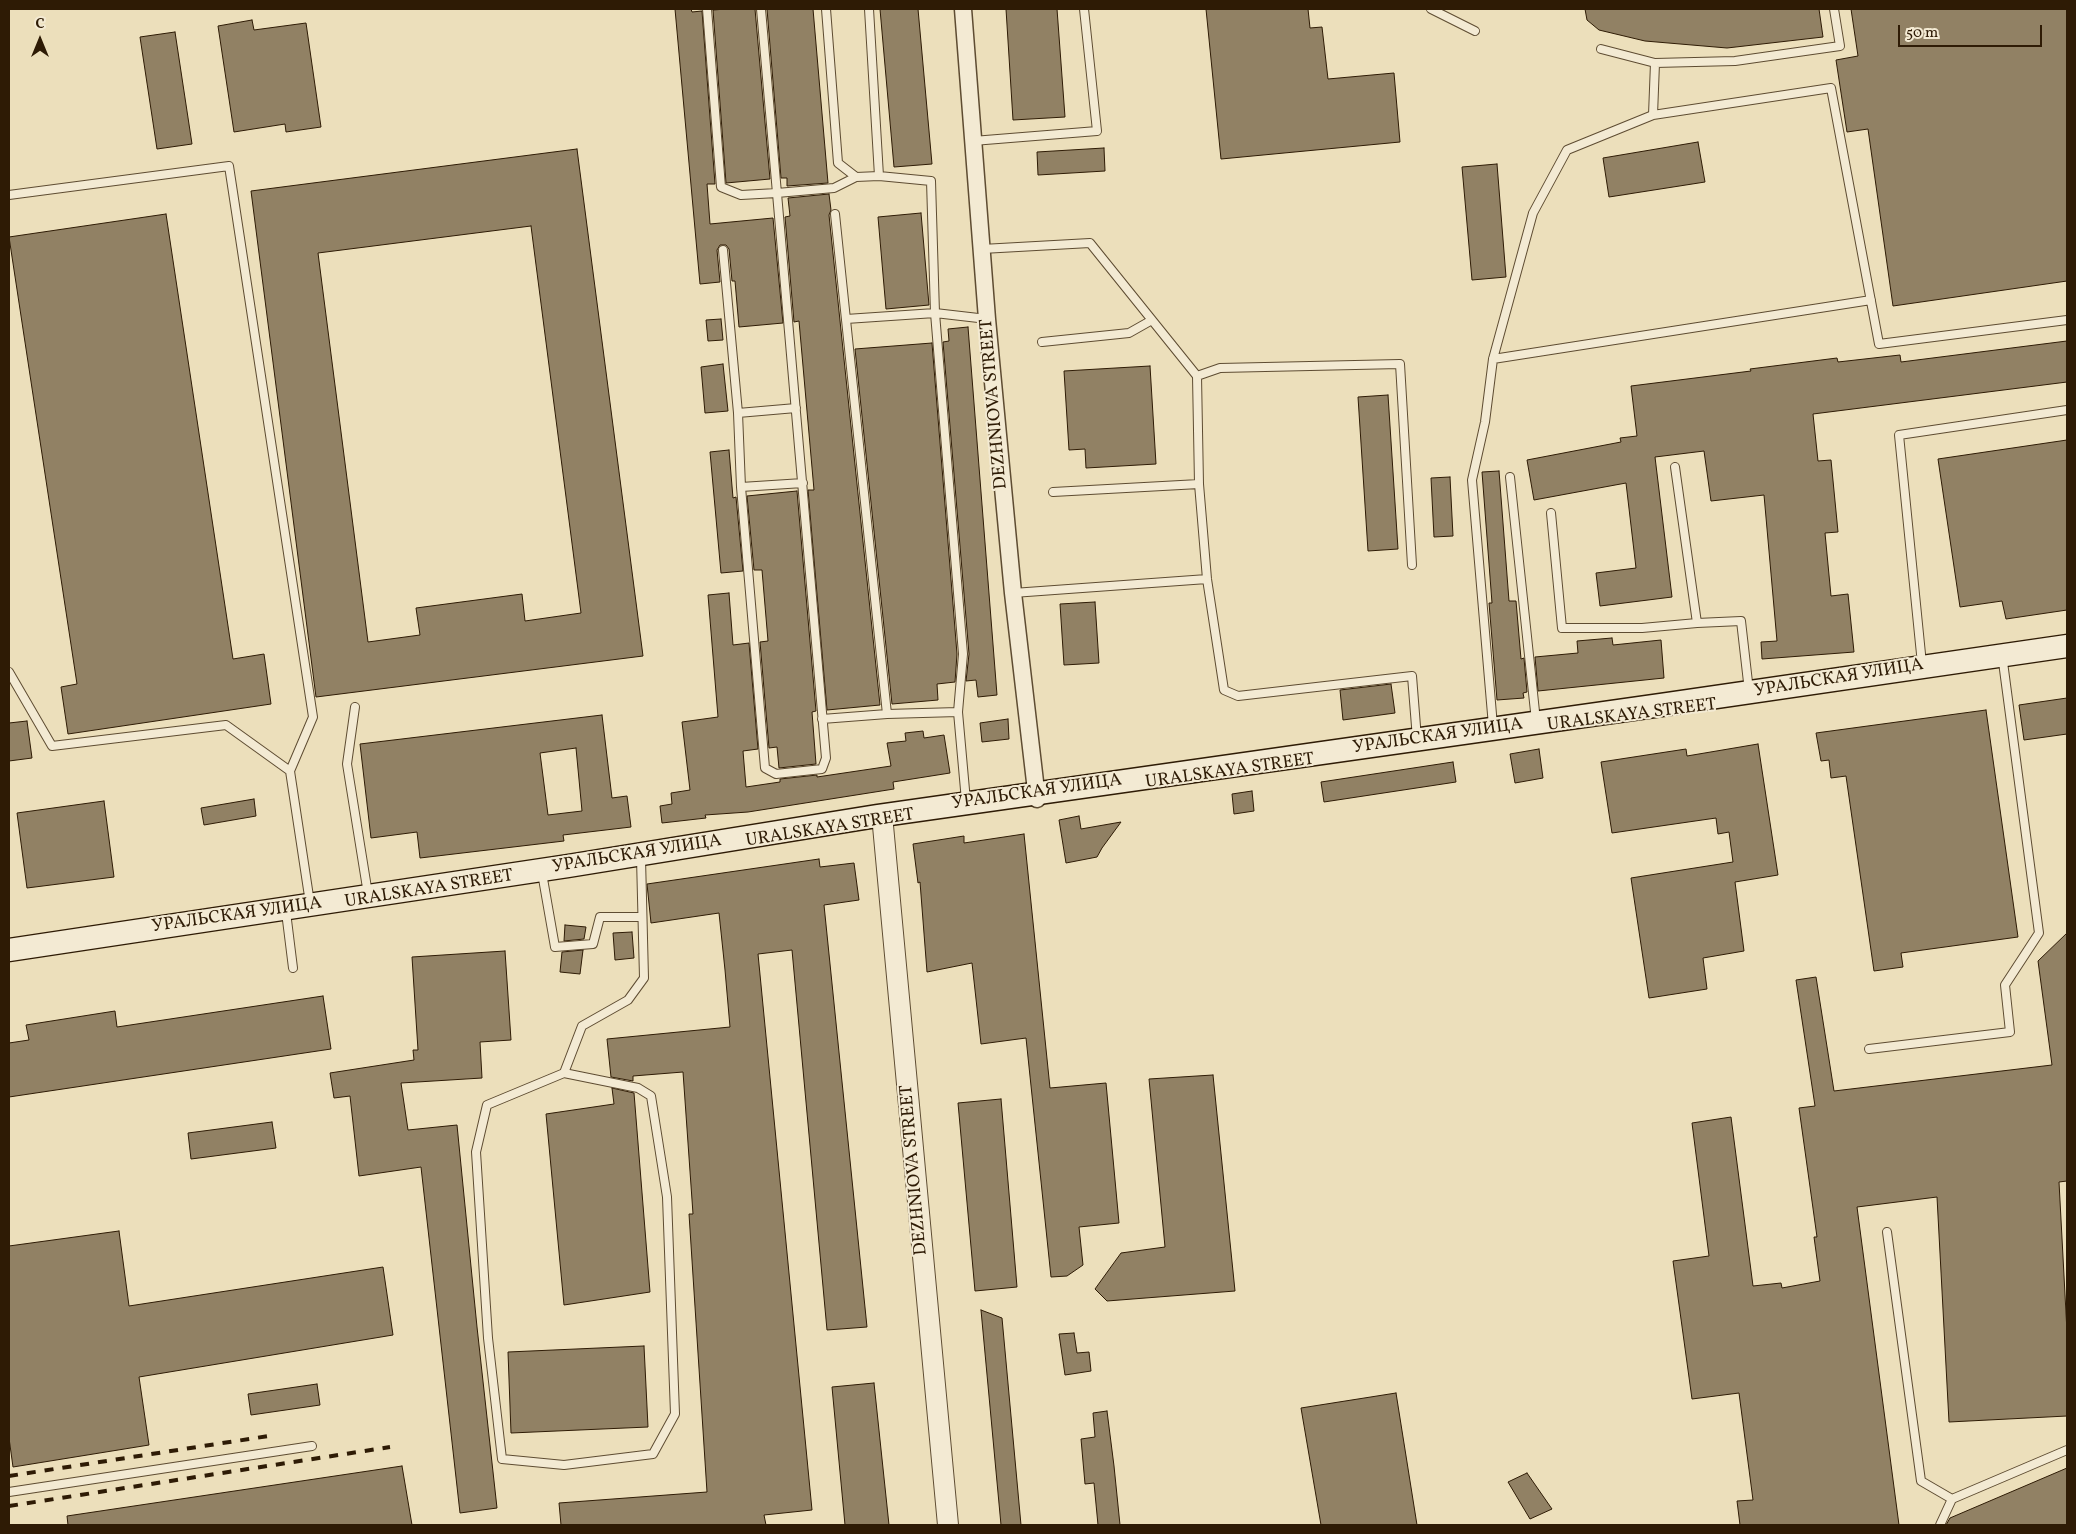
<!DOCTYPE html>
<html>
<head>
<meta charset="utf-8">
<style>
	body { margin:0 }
	#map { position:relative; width:2076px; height:1534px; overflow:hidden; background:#ecdfbb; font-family:Vollkorn,serif }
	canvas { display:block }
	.frame { position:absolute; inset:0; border:10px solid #2e1b05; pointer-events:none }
	.north { position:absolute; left:15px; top:15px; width:50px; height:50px; -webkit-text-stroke:4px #f3ead3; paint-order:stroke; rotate:0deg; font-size:14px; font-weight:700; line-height:20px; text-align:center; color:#2e1b05 }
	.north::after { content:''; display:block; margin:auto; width:18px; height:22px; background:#2e1b05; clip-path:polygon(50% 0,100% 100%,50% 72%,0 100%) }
	.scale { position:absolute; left:1898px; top:25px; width:144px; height:22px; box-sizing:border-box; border:2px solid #2e1b05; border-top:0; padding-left:6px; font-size:15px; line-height:18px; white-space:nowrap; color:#2e1b05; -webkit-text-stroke:4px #f3ead3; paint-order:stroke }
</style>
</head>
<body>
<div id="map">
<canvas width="2076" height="1534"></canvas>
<div class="frame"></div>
<div class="north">С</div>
<div class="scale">50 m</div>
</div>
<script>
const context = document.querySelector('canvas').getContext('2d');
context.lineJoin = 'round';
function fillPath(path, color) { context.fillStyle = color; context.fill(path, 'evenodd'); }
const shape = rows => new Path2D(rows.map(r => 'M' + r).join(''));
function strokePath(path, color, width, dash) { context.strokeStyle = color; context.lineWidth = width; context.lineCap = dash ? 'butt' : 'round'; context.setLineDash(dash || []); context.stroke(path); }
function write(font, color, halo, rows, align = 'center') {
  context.font = font + ' Vollkorn,serif'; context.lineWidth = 4; context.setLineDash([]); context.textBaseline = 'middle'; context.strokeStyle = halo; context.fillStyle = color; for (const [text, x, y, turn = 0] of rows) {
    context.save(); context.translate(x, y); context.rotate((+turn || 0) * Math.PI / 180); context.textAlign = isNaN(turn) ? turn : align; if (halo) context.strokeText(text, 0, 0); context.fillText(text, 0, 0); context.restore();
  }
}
const building = shape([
	[675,9,691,9,692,12,702,11,715,184,707,184,710,224,773,218,783,323,739,327,735,281,732,281,729,249,726,245,720,245,717,250,720,282,700,284,675,9],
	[726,9,755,9,770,179,726,183,713,10,726,9],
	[767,9,813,9,828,183,787,186,787,178,781,178,767,9],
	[880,9,918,9,932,164,894,167,880,9],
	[1006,9,1057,9,1065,117,1013,120,1006,9],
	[1206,9,1308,9,1310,28,1322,27,1328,79,1394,73,1400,142,1221,159,1206,9],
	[1585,9,1819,9,1823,37,1727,48,1645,41,1599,30,1587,20,1585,9],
	[1851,9,2067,9,2067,281,1893,306,1868,129,1847,132,1836,60,1858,56,1851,9],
	[252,20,254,30,306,23,321,127,286,132,285,124,234,132,218,26,252,20],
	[175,32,192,144,157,149,140,37,175,32],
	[1698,142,1705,182,1609,197,1603,158,1698,142],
	[1104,148,1105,171,1038,175,1037,152,1104,148],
	[577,149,643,656,316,697,251,191,577,149],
	[531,226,581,613,525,621,522,594,416,608,420,635,368,642,318,253,531,226],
	[1497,164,1506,277,1472,280,1462,167,1497,164],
	[829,194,831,210,829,215,880,705,827,710,808,490,814,490,799,321,794,322,785,217,790,216,788,198,829,194],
	[921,213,929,305,886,309,878,217,921,213],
	[166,214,233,659,264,654,271,704,68,734,61,687,77,684,9,237,166,214],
	[721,319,723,340,708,341,706,320,721,319],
	[968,327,997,695,978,697,976,680,966,681,969,654,943,342,949,341,948,329,968,327],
	[2067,341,2067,382,1813,414,1818,461,1831,460,1838,532,1825,533,1831,596,1848,594,1854,652,1762,659,1761,642,1777,641,1764,495,1711,501,1704,451,1655,457,1672,597,1600,606,1596,573,1636,568,1626,483,1534,500,1527,460,1621,442,1620,438,1637,436,1631,386,1751,371,1750,369,1837,358,1838,362,1900,355,1901,362,2067,341],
	[932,343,957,654,955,682,937,684,938,700,892,704,855,349,932,343],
	[723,364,728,411,705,413,701,367,723,364],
	[1150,366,1156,464,1086,468,1085,449,1069,450,1064,371,1150,366],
	[1388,395,1398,549,1368,551,1358,397,1388,395],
	[2067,440,2067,610,2006,619,2002,601,1960,607,1938,459,2067,440],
	[729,450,733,498,736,497,743,571,721,573,710,452,729,450],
	[1499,471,1509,601,1516,601,1521,659,1524,658,1527,692,1523,693,1524,698,1497,700,1489,603,1492,603,1482,472,1499,471],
	[1450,477,1453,536,1434,537,1431,478,1450,477],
	[797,491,816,711,812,712,816,764,779,768,777,747,769,748,760,642,768,641,762,570,754,570,747,496,797,491],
	[729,593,733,645,749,643,758,749,743,751,746,787,780,782,780,779,817,775,817,777,891,766,887,743,906,741,905,733,923,731,924,738,944,735,950,773,893,782,894,789,748,812,705,815,706,818,662,823,660,806,672,804,671,793,690,790,682,722,718,717,708,595,729,593],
	[1095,602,1099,663,1064,665,1060,604,1095,602],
	[1612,638,1613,645,1661,640,1664,678,1538,691,1535,657,1578,653,1577,641,1612,638],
	[1391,684,1395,713,1343,720,1340,690,1391,684],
	[2067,698,2067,734,2024,740,2019,705,2067,698],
	[1986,710,2018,937,1901,953,1903,967,1874,971,1846,776,1831,778,1829,760,1821,761,1816,733,1986,710],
	[602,715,612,798,627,796,631,827,563,835,564,841,420,858,417,832,371,838,360,744,602,715],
	[576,748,582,811,548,815,540,753,576,748],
	[1008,719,1009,739,982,742,980,723,1008,719],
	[27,721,32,758,9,761,9,723,27,721],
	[1758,744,1778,875,1735,882,1744,951,1703,958,1707,989,1649,998,1631,878,1733,862,1729,832,1718,834,1716,818,1612,833,1601,762,1686,749,1687,756,1758,744],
	[1539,749,1543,778,1515,783,1510,754,1539,749],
	[1453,762,1456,782,1324,802,1321,782,1453,762],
	[1252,791,1254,811,1234,814,1232,794,1252,791],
	[254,799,256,816,204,825,201,808,254,799],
	[104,801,114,877,27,888,17,813,104,801],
	[1079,816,1081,829,1121,822,1102,848,1097,857,1066,863,1059,820,1079,816],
	[1024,834,1050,1088,1106,1083,1119,1223,1079,1227,1083,1265,1067,1276,1051,1277,1026,1038,981,1044,972,963,927,972,920,882,918,883,913,844,964,836,964,843,1024,834],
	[819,859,820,867,854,863,859,900,824,905,867,1327,827,1330,792,950,758,954,812,1510,764,1515,766,1525,561,1525,559,1503,707,1492,689,1214,693,1214,683,1072,633,1076,633,1081,611,1077,607,1039,730,1027,725,970,719,913,651,923,647,884,819,859],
	[565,925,586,927,584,939,564,941,565,925],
	[632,932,634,958,615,960,613,933,632,932],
	[2067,933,2067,1181,2059,1182,2067,1332,2067,1416,1949,1422,1937,1197,1857,1207,1899,1525,1740,1525,1737,1501,1753,1500,1739,1393,1692,1399,1673,1261,1709,1256,1692,1123,1731,1117,1753,1286,1781,1283,1782,1288,1820,1281,1814,1237,1817,1237,1799,1108,1815,1106,1796,980,1816,977,1834,1091,2052,1065,2038,961,2067,933],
	[583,950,580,974,560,972,562,952,583,950],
	[505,951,511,1040,480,1042,482,1078,401,1083,408,1130,457,1125,477,1327,497,1508,460,1513,421,1167,359,1176,350,1096,334,1098,330,1073,414,1060,413,1050,418,1050,412,957,505,951],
	[323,996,331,1049,9,1097,9,1043,29,1040,26,1025,115,1011,117,1027,323,996],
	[1213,1075,1235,1291,1107,1301,1095,1289,1121,1253,1165,1247,1149,1079,1213,1075],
	[612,1088,634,1093,650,1292,564,1305,546,1114,614,1104,612,1088],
	[1001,1099,1017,1287,975,1291,958,1103,1001,1099],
	[272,1122,276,1148,191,1159,188,1133,272,1122],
	[119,1231,129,1306,383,1267,393,1335,139,1377,149,1445,13,1467,9,1438,9,1246,119,1231],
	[981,1310,1002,1318,1021,1525,1001,1525,981,1310],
	[1074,1333,1077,1353,1089,1352,1091,1371,1065,1375,1059,1334,1074,1333],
	[644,1346,648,1427,511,1433,508,1352,644,1346],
	[874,1383,889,1525,845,1525,832,1387,874,1383],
	[317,1384,320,1405,251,1415,248,1394,317,1384],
	[1396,1393,1417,1525,1321,1525,1301,1408,1396,1393],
	[1107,1411,1114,1466,1120,1525,1098,1525,1094,1483,1085,1484,1081,1439,1095,1437,1093,1413,1107,1411],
	[402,1466,412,1525,68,1525,67,1516,402,1466],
	[2067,1468,2067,1525,1946,1525,1950,1518,2067,1468],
	[1527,1473,1552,1509,1530,1519,1508,1482,1527,1473]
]);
const service = shape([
	[707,9,721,187,741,195,777,193,834,188,856,177],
	[826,9,838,163,856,177,879,176],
	[869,9,879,176,931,181,935,313,963,654,958,712,966,801],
	[1431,9,1475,31],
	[1601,49,1655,63,1653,115,1831,88,1879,344,2067,320],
	[1655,63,1735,61,1840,46,1834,9],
	[973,141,1097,131,1084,9],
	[9,195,229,166,313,717,290,771,310,903],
	[835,214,887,714],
	[982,249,1090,243,1197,376,1199,484,1207,579,1224,690,1238,696,1412,676,1417,739],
	[723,250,738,413,741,487,765,768,776,774,822,769,826,758,761,9],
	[846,319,935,313,987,319],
	[1042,342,1129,333,1152,320],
	[1493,359,1871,300],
	[1197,376,1220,368,1400,364,1412,565],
	[738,413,796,408],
	[1675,467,1697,623],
	[1510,477,1536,721],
	[741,487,803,483],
	[1053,492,1199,484],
	[1551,513,1562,628,1642,628,1697,623,1741,621,1749,691],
	[1013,593,1207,579],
	[1922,664,1899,435,2067,410],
	[9,672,52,746,226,725,290,771],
	[355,707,347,764,368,894],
	[822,719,887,714,958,712],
	[1493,726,1472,480,1485,422,1493,359,1533,213,1567,150,1653,115],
	[542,873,555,947,593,944,600,917,642,917],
	[286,912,293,968],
	[1869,1049,2010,1032,2005,985,2039,933,2003,662],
	[564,1073,638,1088,651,1096,667,1197,675,1414,653,1454,564,1465,502,1459,488,1338,476,1152,487,1105,564,1073,582,1026,628,1000,644,978,641,858],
	[1887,1232,1921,1481,1952,1499],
	[9,1492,312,1446],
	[1940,1525,1952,1499,2067,1450]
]);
const minor = shape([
	[963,9,987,319,1013,593,1037,799]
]);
const tertiary = shape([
	[882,815,948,1525]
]);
const secondary = shape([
	[9,950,568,866,877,816,1661,705,2067,646]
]);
const rail = shape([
	[9,1476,275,1435],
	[9,1506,390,1447]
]);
const streetNames = [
	["DEZHNIOVA STREET",995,404,-95],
	["УРАЛЬСКАЯ УЛИЦА",1839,679,-9],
	["URALSKAYA STREET",1632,716,-7],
	["УРАЛЬСКАЯ УЛИЦА",1438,737,-8],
	["URALSKAYA STREET",1230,772,-8],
	["УРАЛЬСКАЯ УЛИЦА",1037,793,-8],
	["URALSKAYA STREET",830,829,-9],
	["УРАЛЬСКАЯ УЛИЦА",637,855,-9],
	["URALSKAYA STREET",429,890,-9],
	["УРАЛЬСКАЯ УЛИЦА",237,916,-8],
	["DEZHNIOVA STREET",915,1170,-95]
];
fillPath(building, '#918164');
strokePath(building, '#2e1b05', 1);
strokePath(service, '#5e4c32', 10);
strokePath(minor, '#5e4c32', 19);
strokePath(tertiary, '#5e4c32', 22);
strokePath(secondary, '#2e1b05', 25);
strokePath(service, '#f3ead3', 8);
strokePath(minor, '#f3ead3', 16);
strokePath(tertiary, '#f3ead3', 20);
strokePath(secondary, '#f3ead3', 22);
strokePath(rail, '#2e1b05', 4, [9, 9]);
write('18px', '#2e1b05', '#f3ead3', streetNames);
</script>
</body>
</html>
